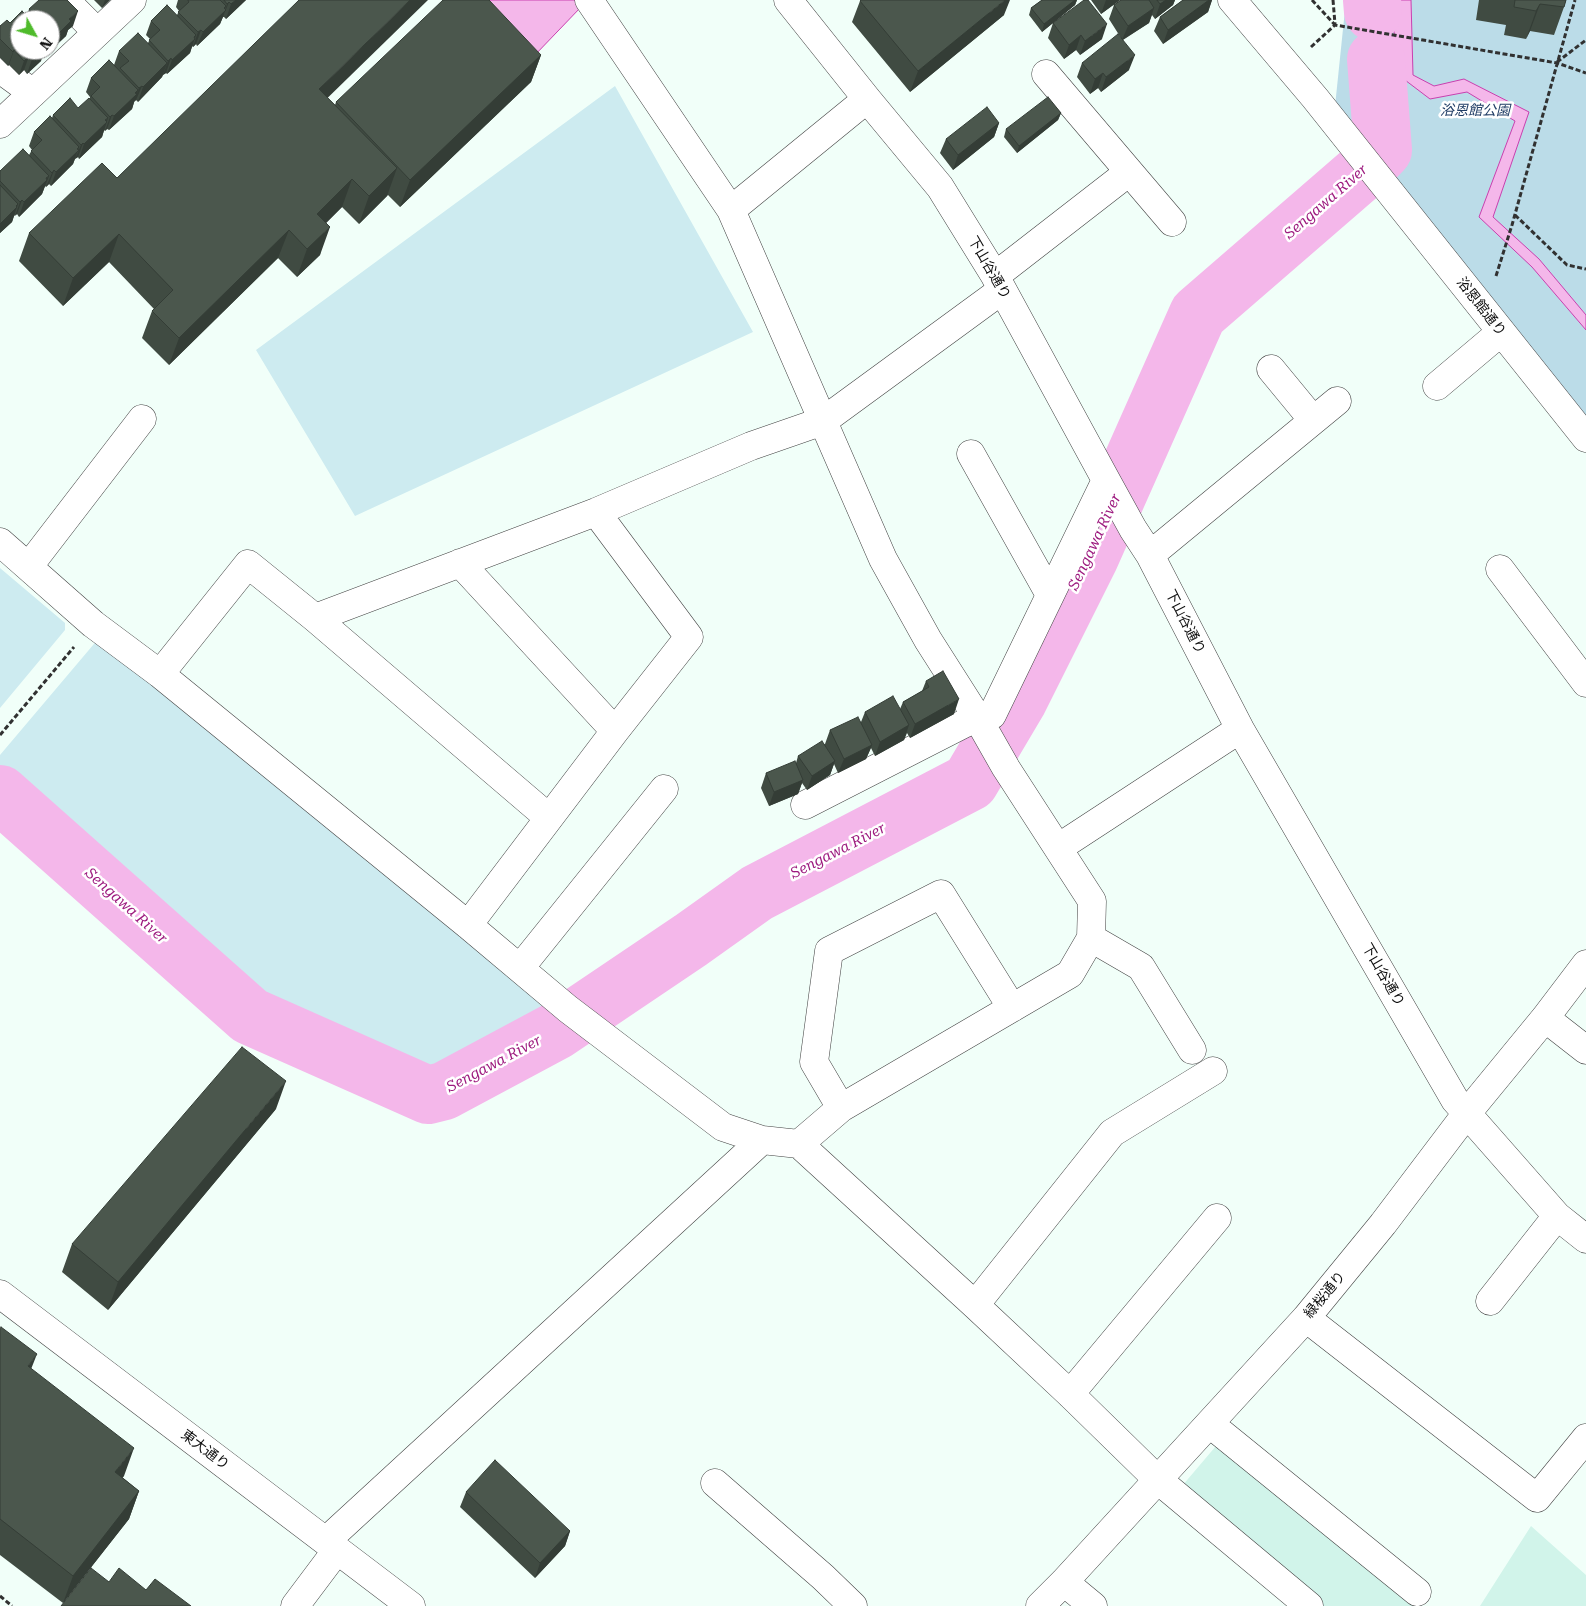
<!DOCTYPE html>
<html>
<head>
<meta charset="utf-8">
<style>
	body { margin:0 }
	#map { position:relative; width:1586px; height:1606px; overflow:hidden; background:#f1fff9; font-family:"Roboto Serif",serif }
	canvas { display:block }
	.north { position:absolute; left:10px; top:10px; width:50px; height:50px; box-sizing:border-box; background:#fff; border:1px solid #9f9f9f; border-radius:50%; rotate:129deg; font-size:14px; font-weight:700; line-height:20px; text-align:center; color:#0f0f0f }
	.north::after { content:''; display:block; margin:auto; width:18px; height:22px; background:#4fbb2b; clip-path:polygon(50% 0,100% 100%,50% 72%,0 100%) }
</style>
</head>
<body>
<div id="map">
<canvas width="1586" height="1606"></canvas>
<div class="north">N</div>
</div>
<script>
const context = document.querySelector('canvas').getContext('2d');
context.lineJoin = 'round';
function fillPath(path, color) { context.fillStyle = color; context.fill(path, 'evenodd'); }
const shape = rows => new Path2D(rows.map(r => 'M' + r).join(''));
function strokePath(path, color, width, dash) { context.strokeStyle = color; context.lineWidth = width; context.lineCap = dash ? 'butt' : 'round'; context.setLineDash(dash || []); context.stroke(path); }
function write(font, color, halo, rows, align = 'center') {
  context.font = font + ' "Roboto Serif","Noto Sans JP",serif'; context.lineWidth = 5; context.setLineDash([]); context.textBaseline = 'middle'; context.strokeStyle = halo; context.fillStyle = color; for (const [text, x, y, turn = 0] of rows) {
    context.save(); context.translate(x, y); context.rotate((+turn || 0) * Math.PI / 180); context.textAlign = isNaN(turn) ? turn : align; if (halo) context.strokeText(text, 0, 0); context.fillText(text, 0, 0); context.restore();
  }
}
const farmland = shape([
	[1216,1446,1414,1606,1299,1606,1171,1499],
	[1531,1526,1586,1575,1586,1606,1480,1606]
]);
const green = shape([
	[1346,0,1586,0,1586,424,1334,116]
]);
const pitch = shape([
	[615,86,753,332,355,516,256,350],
	[0,568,65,623,65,630,0,708],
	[99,638,553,1013,433,1079,249,1001,0,778,0,755]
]);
const water = shape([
	[477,0,575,0,581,7,533,57,477,0],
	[1389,0,1411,0,1413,75,1434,86,1464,79,1529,112,1493,217,1539,259,1586,315,1586,330,1532,267,1479,217,1515,121,1467,92,1430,99,1401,77,1389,0]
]);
const river = shape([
	[1372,0,1373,12],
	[0,794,250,1016,428,1095,444,1091,556,1031,691,940,757,893,970,782,1018,701,1090,557,1198,314,1362,172,1383,150,1376,59]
]);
const path = shape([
	[1312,0,1335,25],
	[1333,0,1335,24],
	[1311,47,1335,25,1557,63,1586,73],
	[1557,62,1586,40],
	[1515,215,1567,265,1586,269],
	[1496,276,1512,225,1575,0],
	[0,735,74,647],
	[0,1596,12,1606]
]);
const minor = shape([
	[65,0,97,32],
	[589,0,731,210,883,559,928,640,977,717,1006,768,1092,901,1091,938,1141,967,1192,1050],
	[788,0,867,99,940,187,995,276,1106,480,1133,529,1150,555,1240,729,1455,1100,1557,1216,1586,1239],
	[1232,0,1315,98,1586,438],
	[0,69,33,93],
	[1046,74,1172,222],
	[0,124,132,0],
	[731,210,867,99],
	[995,276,1129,172],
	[1271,369,1313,420],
	[1437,386,1501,332],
	[971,454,1050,595],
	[0,542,93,624,160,674,468,925,568,1009,723,1127,762,1140,799,1144,975,1305,1070,1394,1157,1479,1309,1606],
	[1150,555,1337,401],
	[460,563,615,731],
	[29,566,142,419],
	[1500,569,1586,683],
	[315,618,596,512,751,446,823,421,1002,290],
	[160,674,248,564,315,618,549,818],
	[805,805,977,717,992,715,1106,480],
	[1058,848,1240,729],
	[468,925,615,731,689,637,596,512],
	[520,968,664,789],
	[1545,1018,1586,1050],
	[841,1108,814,1062,829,951,941,894,1012,1008],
	[799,1144,841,1108,1070,974,1091,938],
	[0,1294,411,1606],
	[1490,1301,1557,1216],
	[975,1305,1112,1133,1213,1071],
	[1306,1318,1537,1498,1586,1438],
	[1070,1394,1217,1218],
	[1210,1424,1417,1592],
	[715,1483,823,1577,853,1606],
	[326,1541,762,1140],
	[1064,1582,1093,1606],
	[295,1606,337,1550],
	[1040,1606,1064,1582,1306,1318,1383,1224,1467,1113,1545,1018,1586,964]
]);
const wall = shape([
	[94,0,110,0,102,8],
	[178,0,246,0,226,19,224,17,223,17,220,24,197,46,196,44,193,47,192,46,190,53,167,74,166,73,163,75,162,77,138,102,136,100,134,102,132,109,109,130,107,129,105,131,104,130,102,137,79,159,78,157,75,159,73,164,51,186,49,184,46,187,45,186,42,194,19,217,17,214,14,216,12,222,0,233,0,171,29,155,32,150,29,146,34,132,52,118,53,115,78,108,90,99,90,97,86,92,91,78,114,65,119,51,148,43,150,39,146,35,151,21,177,15,179,11,176,7],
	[1042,0,1077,0,1075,5,1042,32,1029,15,1031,8],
	[1091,0,1120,0,1101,14],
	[1121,0,1175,0,1173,5,1155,19,1152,15,1149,23,1123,40,1129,70,1101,92,1098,88,1090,94,1077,77,1082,63,1121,38,1109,19,1114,5],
	[1183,0,1212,0,1208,12,1163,44,1154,31,1160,17],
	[1479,0,1566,0,1564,7,1554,35,1530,31,1526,39,1504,35,1506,25,1476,20],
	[860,1,1004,15,910,92,852,22],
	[29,9,73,26,68,30,66,36,50,51,50,20,20,20,41,61,27,74,24,70,19,75,9,65,8,66,0,58,0,26,10,23,27,16],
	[1053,23,1102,39,1080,55,1076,50,1064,59,1048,38],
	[541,55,531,82,400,207,388,195,359,224,342,207,326,223,320,255,297,277,278,258,169,365,142,338,152,311,154,309,109,262,63,306,19,261,29,233,117,178,328,98,335,105,336,102],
	[1061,113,1058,120,1017,153,1004,137,1006,129],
	[999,123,994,137,953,170,940,153,946,139],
	[926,681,954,714,910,738,907,733,904,740,875,756,871,748,866,759,838,773,834,764,830,775,807,790,802,783,798,794,769,806,761,788,766,773,796,763,798,756,825,744,830,730,861,722,865,712,900,709,903,702,922,691],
	[276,1109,108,1310,62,1272,72,1244],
	[0,1329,31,1369,124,1476,122,1477,139,1491,129,1519,63,1603,0,1555],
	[466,1492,570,1531,565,1546,535,1578,460,1507]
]);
const shadedWall = shape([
	[105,0,110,0,102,8],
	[236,0,246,0,226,19,231,4],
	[410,0,428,0,309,116,319,89],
	[1005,0,1010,0,1004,15,910,92,918,71],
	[1075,0,1077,0,1075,5,1042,32,1044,24],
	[1106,0,1120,0,1101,14],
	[1166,0,1175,0,1173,5,1155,19,1160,4],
	[1209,0,1212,0,1208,12,1163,44,1168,30],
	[229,2,220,24,197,46,203,32,226,6,224,12,225,11,227,4],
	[1540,4,1530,31,1526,39,1536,11],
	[1154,8,1149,23,1122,40,1128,26],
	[78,11,73,26,68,30,66,36,50,51,56,36,69,19],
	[1107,24,1102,39,1080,55,1085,41],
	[201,30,196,44,193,47,198,32],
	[196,35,190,53,167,74,172,60],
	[1081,35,1076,50,1064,59,1069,45],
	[14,50,9,65,8,66,13,52],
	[42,50,45,50,41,61,27,74,32,59],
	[541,55,531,82,400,207,410,180],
	[1135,55,1129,70,1101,92,1106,77],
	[29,56,24,70,19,75,24,61],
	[171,58,166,73,163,75,168,61],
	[167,63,162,77,138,102,143,87],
	[1103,73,1098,88,1090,94,1095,79],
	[142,86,136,100,134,102,139,88],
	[138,90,132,109,109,130,114,116],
	[1061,113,1058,120,1017,153,1019,146],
	[112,115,107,129,105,131,110,117],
	[108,118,102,137,79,159,84,144],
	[999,123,994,137,953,170,958,155],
	[83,143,78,157,75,159,81,145],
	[79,147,73,164,51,186,56,172],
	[397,168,387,196,359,224,369,196],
	[54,170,49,184,46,187,52,173],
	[49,176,42,194,19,217,24,202],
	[352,179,342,207,307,242,317,214],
	[22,200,17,214,15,216,20,202],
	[18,204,12,222,0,233,0,224],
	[330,227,320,255,297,277,307,249],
	[289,230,278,258,169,365,179,338],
	[119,234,109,262,63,306,73,278],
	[959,699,954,714,910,738,915,724],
	[909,725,904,740,875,756,880,742],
	[872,745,866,759,838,773,844,759],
	[835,761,830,775,807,790,812,776],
	[803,780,798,794,769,806,774,792],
	[286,1081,276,1109,108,1310,118,1282],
	[37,1354,26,1382,28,1366],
	[134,1448,124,1476,105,1499,115,1472],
	[139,1491,129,1519,63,1603,73,1576],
	[570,1531,565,1546,535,1578,540,1563]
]);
const building = shape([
	[39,0,67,0,78,11,69,19,71,21,56,36,50,31,50,20,40,20,29,9,39,0],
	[188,0,220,0,226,6,224,8,226,10,203,32,201,30,198,32,178,12,189,2,188,0],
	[224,0,236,0,231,4,229,2,227,4,224,0],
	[299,0,410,0,319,89,397,168,369,196,352,179,317,214,330,227,307,249,289,230,179,338,152,311,173,290,119,234,73,278,29,233,102,163,117,178,299,0],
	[443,0,489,0,541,55,410,180,336,102,443,0],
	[861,0,1005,0,918,71,860,1,861,0],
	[1042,0,1075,0,1044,24,1031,8,1042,0],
	[1084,0,1088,0,1107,24,1085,41,1081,35,1069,45,1053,23,1084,0],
	[1121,0,1149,0,1154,8,1128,26,1114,5,1121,0],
	[1157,0,1166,0,1160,4,1157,0],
	[1183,0,1209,0,1168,30,1160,17,1183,0],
	[1515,0,1566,0,1564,7,1540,4,1536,11,1514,7,1515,0],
	[167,5,196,35,194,37,195,39,172,60,171,58,168,61,149,40,160,30,151,21,167,5],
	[22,11,31,20,20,20,20,50,42,50,32,59,29,56,24,61,14,50,13,52,0,39,0,26,7,20,10,23,22,11],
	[138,33,167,63,143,87,142,86,139,88,120,68,129,61,119,51,138,33],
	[1118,34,1135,55,1106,77,1103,73,1095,79,1082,63,1118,34],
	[109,60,138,90,135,93,137,94,114,116,112,115,110,117,91,96,100,87,91,78,109,60],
	[1048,97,1061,113,1019,146,1006,129,1048,97],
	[70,98,78,108,89,98,108,118,105,120,107,122,84,144,83,143,81,145,53,115,70,98],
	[987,107,999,123,958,155,946,139,987,107],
	[50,116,79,147,77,149,79,150,56,172,54,170,52,173,31,151,42,140,34,132,50,116],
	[23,149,49,176,46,178,47,180,24,202,22,200,20,202,0,181,0,171,23,149],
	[0,185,18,204,16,206,17,207,0,224,0,185],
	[943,671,959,699,915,724,903,702,929,687,926,681,943,671],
	[893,696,909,725,880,742,865,712,893,696],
	[858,717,872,745,844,759,830,730,858,717],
	[822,741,835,761,812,776,798,756,822,741],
	[795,761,803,780,774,792,766,773,795,761],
	[242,1047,286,1081,118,1282,72,1244,242,1047],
	[1,1327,37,1354,28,1366,134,1448,115,1472,139,1491,73,1576,0,1519,0,1329,1,1327],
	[495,1460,570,1531,540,1563,466,1492,495,1460],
	[91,1568,109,1582,119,1568,146,1590,155,1579,191,1606,61,1606,91,1568]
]);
const parkNames = [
	["浴恩館公園",1475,111]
];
const streetNames = [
	["下山谷通り",989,268,60],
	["浴恩館通り",1481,307,52],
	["下山谷通り",1185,622,63],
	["下山谷通り",1383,975,60],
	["緑桜通り",1325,1295,-50],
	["東大通り",205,1450,37]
];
const waterNames = [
	["Sengawa River",1326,202,-41],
	["Sengawa River",1095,542,-65],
	["Sengawa River",838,851,-27],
	["Sengawa River",126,906,42],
	["Sengawa River",494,1064,-28]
];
fillPath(farmland, '#d1f4ea');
fillPath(green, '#bbdce8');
fillPath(pitch, '#cdebf0');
fillPath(water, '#f4b7ea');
strokePath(water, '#c940af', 1);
strokePath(river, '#f4b7ea', 58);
strokePath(minor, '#424242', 29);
strokePath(path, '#313131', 3, [5, 2.5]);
strokePath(minor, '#fff', 28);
fillPath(wall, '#404b42');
fillPath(shadedWall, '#343d36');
fillPath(building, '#4b574d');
strokePath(building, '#343d36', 1);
write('italic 14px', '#203d65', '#fff', parkNames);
write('14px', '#0f0f0f', '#fff', streetNames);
write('italic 15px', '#9d1b7f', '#fff', waterNames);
</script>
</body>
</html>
